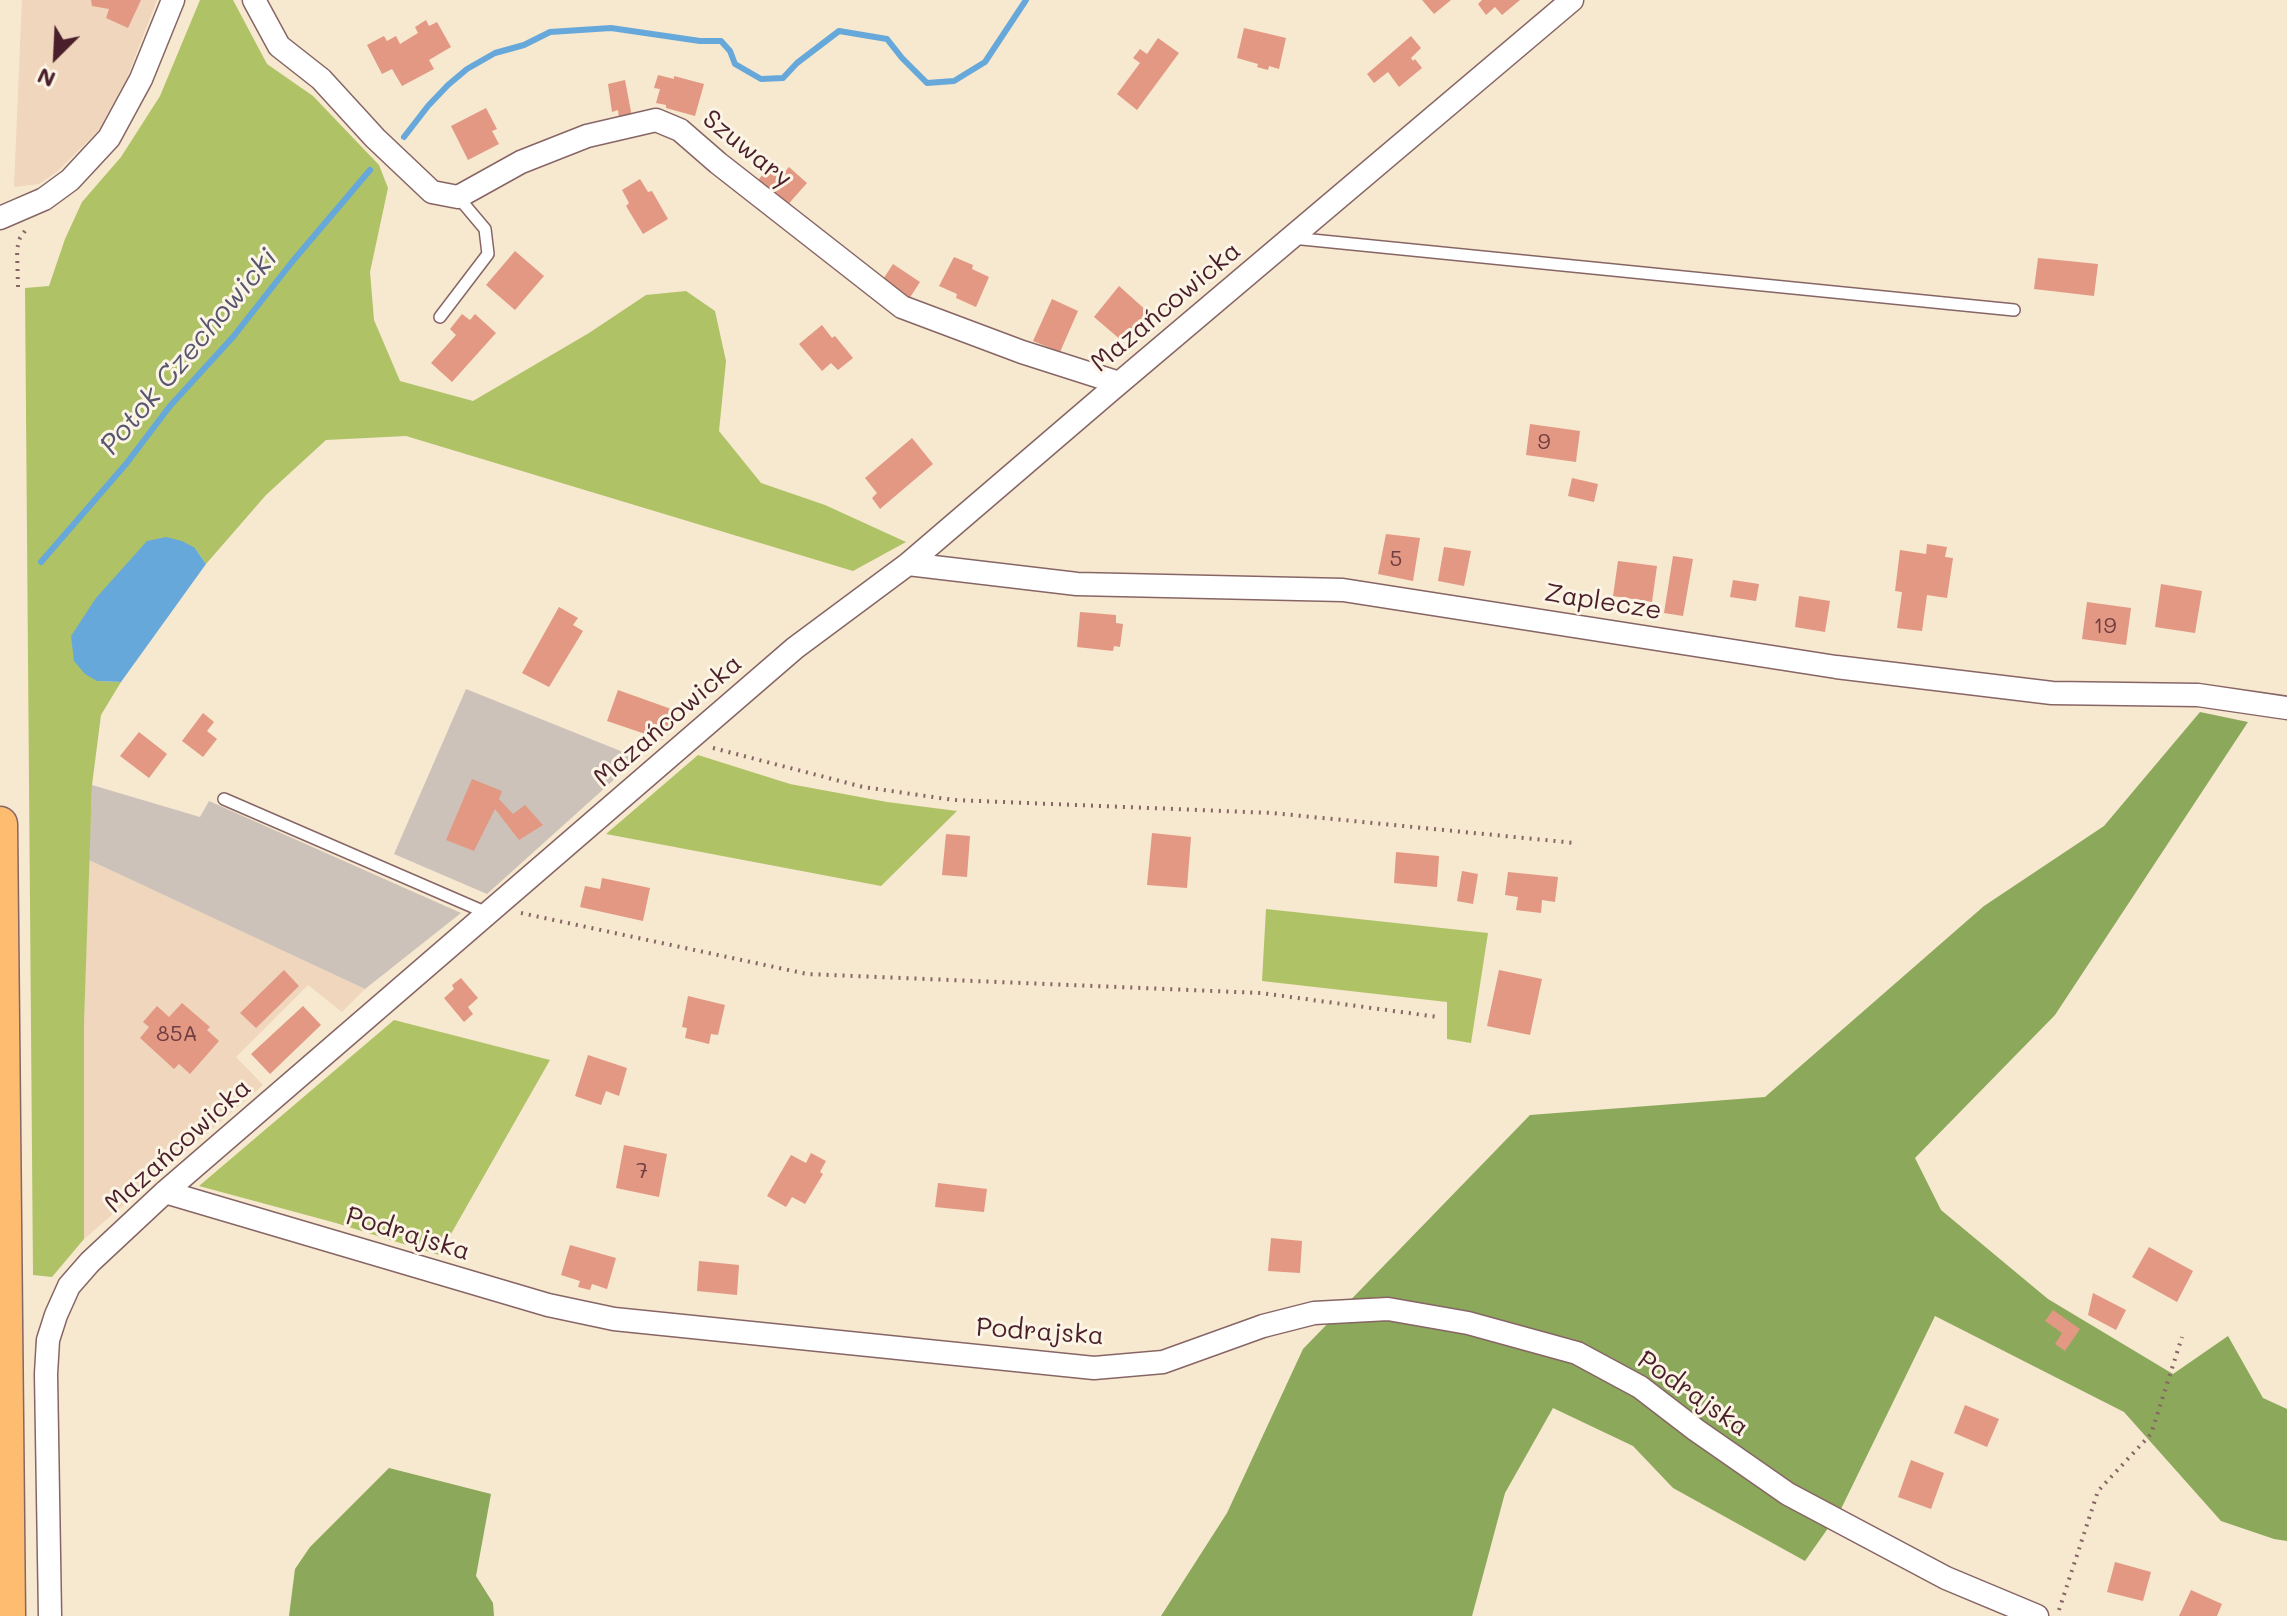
<!DOCTYPE html>
<html>
<head>
<meta charset="utf-8">
<style>
	body { margin:0 }
	#map { position:relative; width:2287px; height:1616px; overflow:hidden; background:#f7e8d0; font-family:Mali,sans-serif }
	canvas { display:block }
	.north { position:absolute; left:16px; top:16px; width:80px; height:80px; -webkit-text-stroke:6px #fcf5e5; paint-order:stroke; rotate:204deg; font-size:22px; font-weight:700; line-height:32px; text-align:center; color:#4a1f2b }
	.north::after { content:''; display:block; margin:auto; width:28px; height:36px; background:#4a1f2b; clip-path:polygon(50% 0,100% 100%,50% 72%,0 100%) }
</style>
</head>
<body>
<div id="map">
<canvas width="2287" height="1616"></canvas>
<div class="north">N</div>
</div>
<script>
const context = document.querySelector('canvas').getContext('2d');
context.lineJoin = 'round';
function fillPath(path, color) { context.fillStyle = color; context.fill(path, 'evenodd'); }
const shape = rows => new Path2D(rows.map(r => 'M' + r).join(''));
function strokePath(path, color, width, dash) { context.strokeStyle = color; context.lineWidth = width; context.lineCap = dash ? 'butt' : 'round'; context.setLineDash(dash || []); context.stroke(path); }
function write(font, color, halo, rows, align = 'center') {
  context.font = font + ' Mali,sans-serif'; context.lineWidth = 6; context.setLineDash([]); context.textBaseline = 'middle'; context.strokeStyle = halo; context.fillStyle = color; for (const [text, x, y, turn = 0] of rows) {
    context.save(); context.translate(x, y); context.rotate((+turn || 0) * Math.PI / 180); context.textAlign = isNaN(turn) ? turn : align; if (halo) context.strokeText(text, 0, 0); context.fillText(text, 0, 0); context.restore();
  }
}
const built = shape([
	[22,0,157,0,126,80,98,131,58,171,39,184,14,187],
	[89,860,365,989,342,1012,308,985,236,1057,263,1085,84,1239,84,1024]
]);
const industrial = shape([
	[466,689,638,758,487,894,394,854],
	[92,785,200,817,209,801,461,913,365,989,89,860]
]);
const green = shape([
	[200,0,233,0,267,64,313,96,379,165,388,188,370,272,374,320,400,381,473,401,589,333,646,295,686,291,715,311,726,361,719,431,761,483,825,505,906,542,853,571,406,436,326,440,266,495,206,564,195,548,97,681,121,682,101,715,92,785,84,1024,84,1239,52,1277,33,1275,25,288,49,286,65,239,82,202,121,157,160,96],
	[698,755,790,784,887,802,957,811,881,886,606,834],
	[1266,909,1488,933,1471,1043,1447,1039,1447,1002,1262,981],
	[394,1020,550,1060,439,1255,336,1223,199,1186]
]);
const forest = shape([
	[2200,712,2248,722,2055,1015,1915,1158,1941,1210,2048,1299,2173,1374,2228,1336,2263,1398,2287,1409,2287,1541,2274,1539,2221,1521,2124,1412,1935,1316,1840,1511,1805,1561,1673,1488,1633,1446,1553,1408,1505,1493,1472,1616,1161,1616,1227,1513,1303,1349,1530,1115,1765,1097,1984,906,2104,826],
	[389,1468,491,1494,476,1576,493,1603,494,1616,289,1616,295,1569,310,1547]
]);
const water = shape([
	[166,537,182,541,195,548,206,564,121,682,97,681,85,674,74,661,71,636,96,598,147,541]
]);
const stream = shape([
	[404,137,428,106,448,85,467,69,495,53,524,45,550,32,611,28,700,41,721,41,730,51,735,64,761,79,783,78,797,63,839,31,887,39,902,58,927,83,954,81,985,62,1026,0],
	[41,562,126,464,170,406,233,337,292,262,370,170]
]);
const building = shape([
	[91,0,141,0,128,28,106,18,109,9,92,6],
	[1422,0,1451,0,1434,14],
	[1482,0,1520,0,1502,15,1495,7,1486,15,1478,4],
	[426,20,429,26,437,22,451,47,429,60,434,69,402,86,392,69,382,74,367,45,384,36,387,41,396,36,400,44,418,33,415,27],
	[1244,28,1286,38,1279,69,1269,66,1268,70,1257,67,1258,64,1237,58],
	[1411,36,1421,48,1411,58,1413,61,1415,59,1422,68,1399,87,1388,72,1374,83,1367,74],
	[1158,38,1179,53,1137,110,1117,94,1140,63,1133,58,1140,49,1147,54],
	[658,75,674,79,674,76,704,84,695,116,666,108,666,105,656,103,660,89,654,88],
	[625,80,632,117,619,119,618,110,612,112,608,84],
	[486,108,497,129,492,131,499,144,468,160,451,126],
	[771,164,783,174,789,167,807,183,784,209,755,184],
	[640,179,648,192,652,191,668,219,643,234,626,206,629,203,622,190],
	[515,251,544,276,515,310,486,285],
	[954,257,973,265,972,269,989,277,976,307,956,298,957,294,939,286],
	[2038,258,2098,264,2094,296,2034,289],
	[893,264,920,282,909,299,882,281],
	[1119,286,1148,312,1122,341,1094,317],
	[1052,299,1078,311,1060,352,1033,341],
	[462,314,470,320,475,314,496,333,452,382,431,363,456,335,450,329],
	[822,325,832,338,835,336,853,358,838,370,831,363,822,371,799,344],
	[1530,424,1580,431,1576,462,1526,455],
	[912,438,933,464,880,509,872,498,877,493,865,478],
	[1572,478,1598,484,1594,502,1568,496],
	[1386,534,1420,538,1413,581,1378,574],
	[1927,544,1947,547,1945,557,1953,558,1947,598,1927,595,1922,631,1897,628,1902,592,1895,591,1900,550,1926,554],
	[1444,547,1471,551,1464,586,1438,581],
	[1673,556,1693,559,1683,616,1664,613],
	[1618,561,1657,566,1652,602,1613,596],
	[1733,580,1759,584,1756,601,1730,597],
	[2161,584,2202,591,2195,633,2155,627],
	[1799,596,1830,601,1825,632,1795,627],
	[2087,602,2131,608,2126,645,2082,639],
	[559,607,578,618,573,625,583,631,549,687,522,673],
	[1080,612,1116,615,1116,623,1123,624,1120,647,1114,646,1113,651,1077,647],
	[618,690,674,710,663,740,607,721],
	[203,713,214,722,207,731,217,739,203,757,182,741],
	[139,732,167,754,149,778,120,756],
	[472,779,502,791,499,799,513,814,525,805,543,825,519,840,495,809,474,851,446,840],
	[1152,833,1191,837,1187,888,1147,885],
	[946,834,970,836,967,877,942,875],
	[1396,852,1439,856,1437,887,1394,883],
	[1462,871,1478,874,1473,904,1457,901],
	[1508,872,1558,877,1555,902,1542,900,1541,913,1516,910,1518,897,1505,895],
	[602,878,650,888,643,921,580,907,585,886,600,889],
	[284,970,299,986,256,1028,240,1013],
	[1499,970,1542,979,1530,1035,1487,1026],
	[461,978,478,998,468,1007,473,1014,464,1022,444,998,454,989,452,985],
	[688,996,725,1005,718,1035,711,1034,709,1044,685,1038,687,1028,682,1027],
	[182,1003,210,1027,207,1030,219,1041,190,1074,179,1064,174,1069,140,1038,149,1027,143,1022,157,1006,169,1017],
	[303,1006,321,1025,270,1074,251,1054],
	[588,1055,627,1068,619,1096,606,1091,601,1105,575,1096],
	[624,1145,667,1154,659,1197,616,1188],
	[811,1153,826,1161,820,1172,823,1174,805,1204,792,1197,786,1207,767,1196,791,1155,806,1163],
	[938,1183,987,1189,984,1212,935,1207],
	[1271,1238,1302,1241,1300,1273,1268,1271],
	[570,1245,616,1258,607,1289,592,1284,590,1290,578,1287,580,1281,561,1275],
	[2149,1247,2193,1271,2177,1302,2132,1277],
	[699,1261,739,1265,737,1295,697,1291],
	[2093,1293,2126,1310,2116,1330,2088,1315],
	[2053,1310,2080,1329,2065,1351,2055,1344,2062,1333,2045,1321],
	[1965,1405,1999,1419,1987,1447,1954,1433],
	[1911,1460,1944,1473,1931,1509,1898,1497],
	[2115,1562,2151,1572,2143,1601,2107,1592],
	[2191,1590,2222,1604,2217,1616,2179,1616]
]);
const path = shape([
	[18,287,17,249,20,238,25,231],
	[713,748,863,787,954,800,1272,813,1575,843],
	[521,913,807,974,1261,993,1438,1017],
	[2059,1610,2098,1491,2151,1434,2182,1337]
]);
const service = shape([
	[1292,238,2014,310],
	[440,317,488,254,485,229,458,197],
	[224,799,487,913]
]);
const minor = shape([
	[254,0,279,46,321,79,375,138,432,192,458,197,521,162,587,136,656,120,680,130,718,163,902,307,1022,352,1119,383],
	[0,218,44,199,70,180,109,138,141,79,173,0],
	[908,564,1077,584,1343,590,1836,667,2052,693,2198,695,2287,708],
	[165,1192,548,1305,614,1319,1094,1368,1163,1362,1263,1326,1314,1313,1388,1309,1468,1323,1577,1353,1640,1387,1696,1430,1788,1494,1946,1578,2037,1616],
	[50,1616,46,1374,48,1340,56,1315,69,1286,90,1262,165,1192,795,648,908,564,1111,390,1572,0]
]);
const primary = shape([
	[0,824,8,1616]
]);
const numberNames = [
	["9",1544,442],
	["5",1396,559],
	["19",2105,626],
	["85A",177,1034],
	["7",642,1171]
];
const streetNames = [
	["Szuwary",747,149,39],
	["Mazańcowicka",1166,307,-40],
	["Zaplecze",1603,602,9],
	["Mazańcowicka",668,721,-41],
	["Mazańcowicka",178,1146,-42],
	["Podrajska",408,1234,17],
	["Podrajska",1040,1332,4],
	["Podrajska",1693,1394,35]
];
const waterNames = [
	["Potok Czechowicki",189,352,-50]
];
fillPath(built, '#efd6bc');
fillPath(industrial, '#cdc2b9');
fillPath(green, '#afc266');
fillPath(forest, '#8ba85b');
fillPath(water, '#67a8db');
strokePath(stream, '#67a8db', 6);
fillPath(building, '#e29883');
strokePath(service, '#876565', 14);
strokePath(minor, '#876565', 25);
strokePath(primary, '#876565', 37);
strokePath(path, '#876565', 4, [2, 6]);
strokePath(service, '#fff', 11);
strokePath(minor, '#fff', 22);
strokePath(primary, '#fdbc70', 34);
write('22px', '#703d41', null, numberNames);
write('26px', '#4a1f2b', '#fcf5e5', streetNames);
write('italic 28px', '#565671', '#fcf5e5', waterNames);
</script>
</body>
</html>
